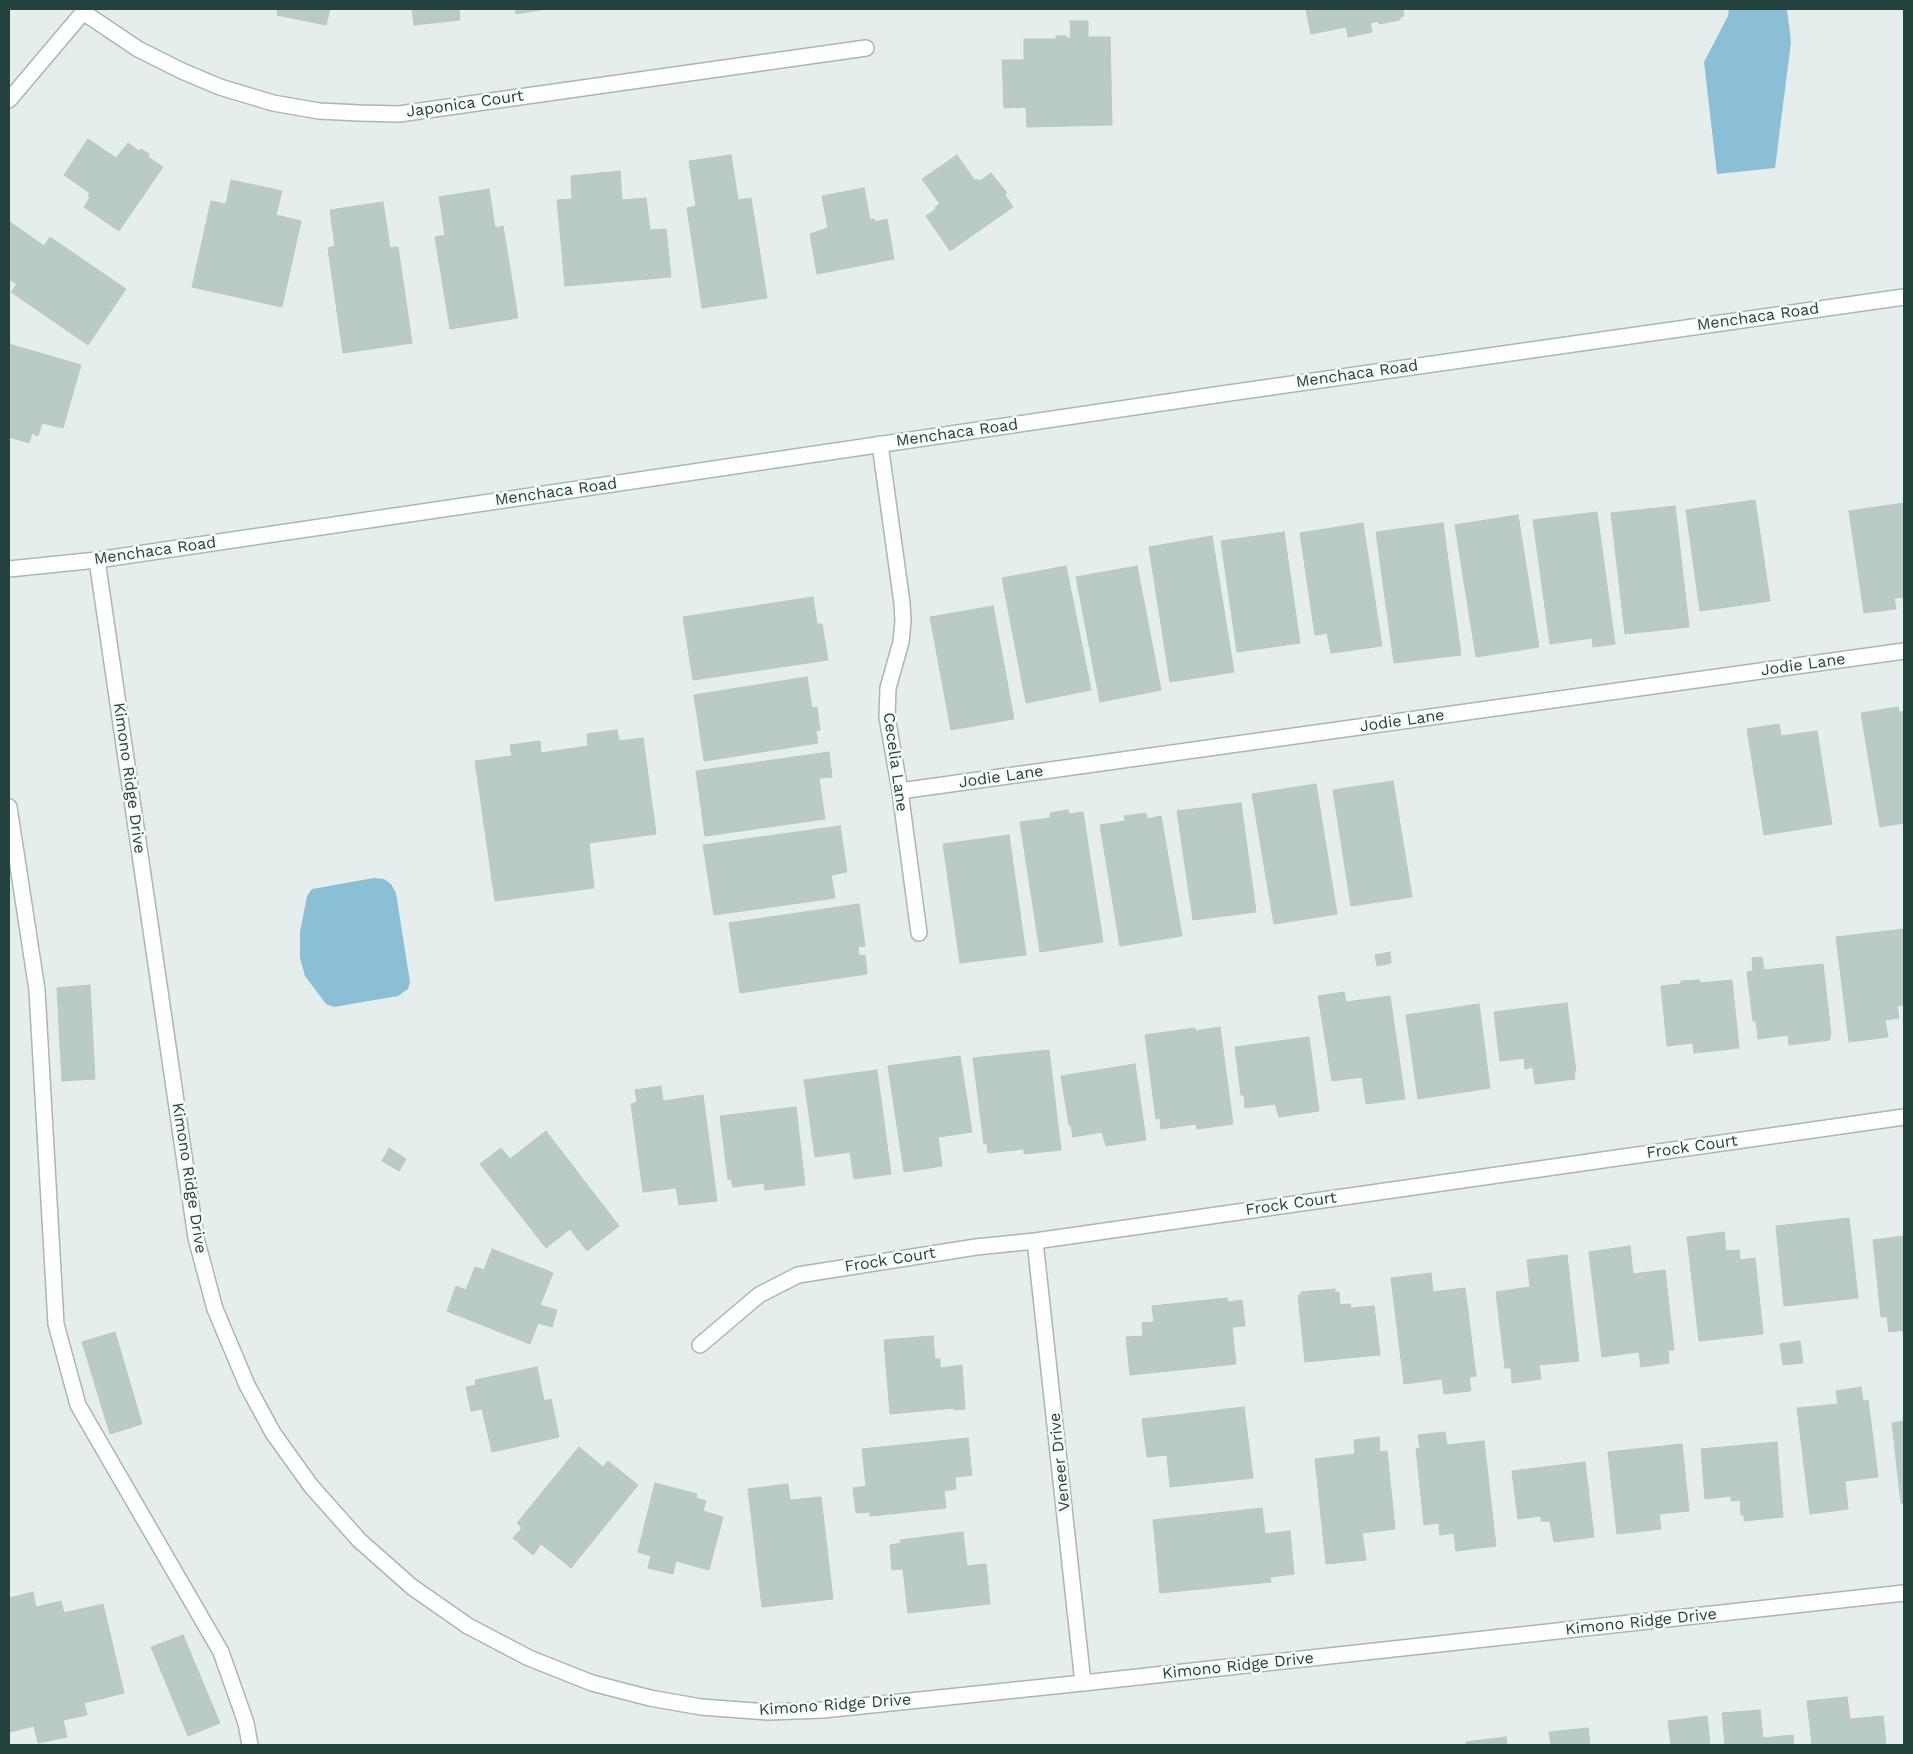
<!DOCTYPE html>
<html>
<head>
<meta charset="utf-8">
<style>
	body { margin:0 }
	#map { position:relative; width:1913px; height:1754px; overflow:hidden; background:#e5eeec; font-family:"Work Sans",sans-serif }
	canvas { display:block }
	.frame { position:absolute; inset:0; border:10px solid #23423e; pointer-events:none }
</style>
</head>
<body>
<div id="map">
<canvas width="1913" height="1754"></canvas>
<div class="frame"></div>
</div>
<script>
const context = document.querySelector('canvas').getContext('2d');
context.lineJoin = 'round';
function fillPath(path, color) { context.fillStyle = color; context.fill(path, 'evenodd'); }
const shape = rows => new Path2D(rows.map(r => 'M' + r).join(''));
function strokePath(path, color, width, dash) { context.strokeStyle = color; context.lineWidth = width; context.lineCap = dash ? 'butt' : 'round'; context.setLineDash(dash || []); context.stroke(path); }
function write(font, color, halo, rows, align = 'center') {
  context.font = font + ' "Work Sans",sans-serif'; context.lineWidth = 5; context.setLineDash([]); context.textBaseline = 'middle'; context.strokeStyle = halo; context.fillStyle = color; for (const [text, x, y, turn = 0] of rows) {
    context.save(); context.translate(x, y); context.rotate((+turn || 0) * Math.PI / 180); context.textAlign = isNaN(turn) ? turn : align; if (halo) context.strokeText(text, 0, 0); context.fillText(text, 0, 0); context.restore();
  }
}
const water = shape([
	[1729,9,1787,9,1791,42,1775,168,1717,174,1704,62,1728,16],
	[374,878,384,879,391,884,396,893,410,982,408,989,398,996,334,1007,326,1004,305,976,300,958,300,932,307,896,312,889]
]);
const building = shape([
	[278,9,330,9,326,25,277,15,278,9],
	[412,9,459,9,460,20,414,25,412,9],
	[515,9,546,9,516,14,515,9],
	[1306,9,1403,9,1404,16,1400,17,1400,20,1379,24,1378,21,1370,23,1372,32,1348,37,1346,27,1311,34,1306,9],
	[1070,21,1088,21,1088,37,1110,37,1112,125,1027,127,1026,107,1004,108,1002,60,1024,60,1024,39,1056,39,1056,36,1066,36,1066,38,1071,38,1070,21],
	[88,139,116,158,128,143,139,151,141,149,149,154,148,157,163,167,119,231,84,207,90,197,88,196,90,193,64,175,88,139],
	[731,155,738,200,751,198,767,298,702,308,687,208,696,206,689,161,731,155],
	[957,155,975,181,978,179,980,181,991,173,1007,193,1005,195,1013,207,950,251,926,216,936,209,935,207,940,204,922,179,957,155],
	[620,171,622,200,646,198,650,230,666,229,671,277,565,286,557,200,572,199,571,176,620,171],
	[231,180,282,191,276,215,301,221,282,307,192,287,211,201,226,204,231,180],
	[864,188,870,220,874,219,875,222,887,219,894,259,817,274,810,234,828,228,822,196,864,188],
	[489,189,495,228,503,226,518,318,450,329,435,237,445,235,439,197,489,189],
	[383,202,390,248,398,247,412,343,343,353,328,248,335,246,330,210,383,202],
	[10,222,44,246,50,237,126,289,88,345,11,292,17,284,9,279,10,222],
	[9,344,81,365,63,428,42,423,38,436,32,433,29,443,9,437,9,344],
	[1755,500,1770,601,1700,611,1686,510,1755,500],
	[1904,503,1904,597,1894,598,1896,609,1864,613,1849,511,1904,503],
	[1675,506,1689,627,1625,634,1611,513,1675,506],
	[1597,512,1615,644,1593,647,1592,638,1550,644,1533,520,1597,512],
	[1518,515,1539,647,1476,657,1455,525,1518,515],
	[1363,523,1382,646,1331,653,1327,633,1315,635,1300,533,1363,523],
	[1443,523,1461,655,1394,663,1376,532,1443,523],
	[1284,532,1300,643,1237,652,1221,541,1284,532],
	[1212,536,1234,672,1170,682,1149,547,1212,536],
	[1066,566,1091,690,1026,703,1002,578,1066,566],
	[1137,566,1161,690,1100,702,1076,577,1137,566],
	[813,597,817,624,822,624,828,660,693,680,683,617,813,597],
	[993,606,1014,719,951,730,930,617,993,606],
	[807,677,812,708,817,707,820,730,816,731,818,743,704,761,694,695,807,677],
	[1898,707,1899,712,1904,712,1904,823,1880,827,1861,713,1898,707],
	[1779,724,1781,736,1817,731,1832,824,1764,835,1747,729,1779,724],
	[617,730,619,741,643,738,656,834,589,843,594,888,495,901,475,761,512,756,510,745,540,741,541,753,588,746,587,734,617,730],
	[829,752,832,777,819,778,825,819,705,836,696,771,829,752],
	[1393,781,1412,897,1351,906,1333,790,1393,781],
	[1316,784,1337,914,1274,924,1252,794,1316,784],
	[1241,803,1256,912,1193,920,1177,811,1241,803],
	[1068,810,1069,814,1083,812,1103,942,1040,952,1020,822,1050,818,1050,813,1068,810],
	[1146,813,1147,819,1161,816,1182,936,1120,946,1100,825,1125,821,1124,816,1146,813],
	[840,826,847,872,831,875,835,898,714,915,703,845,840,826],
	[1009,835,1026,955,960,963,943,844,1009,835],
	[859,904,865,946,858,947,859,956,865,955,867,974,740,993,729,923,859,904],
	[1904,929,1904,1005,1897,1006,1899,1018,1885,1020,1888,1037,1849,1042,1836,937,1904,929],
	[1390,952,1391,963,1377,966,1375,955,1390,952],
	[1762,957,1764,970,1823,964,1831,1034,1830,1033,1830,1040,1789,1045,1788,1035,1758,1039,1756,1021,1753,1021,1747,972,1753,971,1752,958,1762,957],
	[1699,980,1700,983,1732,980,1739,1048,1694,1053,1693,1043,1667,1046,1661,986,1681,984,1681,981,1699,980],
	[90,985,95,1079,62,1081,57,988,90,985],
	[1344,992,1346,1002,1390,996,1405,1099,1366,1104,1362,1077,1332,1081,1318,996,1344,992],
	[1567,1003,1576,1072,1574,1072,1575,1079,1535,1084,1533,1067,1525,1069,1524,1058,1500,1061,1494,1012,1567,1003],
	[1479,1004,1490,1088,1418,1099,1406,1015,1479,1004],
	[1220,1027,1233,1124,1197,1129,1196,1124,1161,1129,1160,1118,1156,1119,1145,1035,1195,1028,1195,1031,1220,1027],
	[1309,1037,1319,1111,1279,1117,1275,1104,1245,1108,1244,1095,1241,1095,1235,1047,1309,1037],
	[1049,1050,1061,1150,1024,1154,1024,1149,988,1153,987,1143,984,1144,973,1058,1049,1050],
	[960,1056,972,1132,938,1137,942,1166,904,1172,888,1066,960,1056],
	[1135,1064,1146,1140,1106,1146,1102,1132,1073,1137,1071,1125,1069,1125,1061,1076,1135,1064],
	[877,1070,891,1174,854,1179,850,1152,815,1157,804,1080,877,1070],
	[661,1086,663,1101,703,1095,717,1201,679,1205,676,1188,643,1192,631,1104,637,1102,635,1090,661,1086],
	[796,1107,805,1185,765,1190,764,1183,733,1187,731,1179,728,1179,720,1116,796,1107],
	[546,1131,619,1226,587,1251,570,1229,546,1248,480,1164,501,1148,510,1159,546,1131],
	[389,1148,406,1159,399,1171,382,1161,389,1148],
	[1849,1218,1858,1298,1784,1306,1776,1226,1849,1218],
	[1724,1232,1726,1251,1739,1250,1740,1260,1755,1258,1763,1334,1699,1341,1687,1237,1724,1232],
	[1904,1236,1904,1330,1889,1332,1887,1316,1881,1317,1873,1240,1904,1236],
	[1630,1246,1633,1274,1665,1270,1674,1350,1668,1350,1669,1363,1641,1367,1639,1352,1602,1357,1589,1252,1630,1246],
	[492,1249,553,1273,540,1305,557,1310,552,1327,538,1323,530,1344,447,1311,456,1286,466,1290,475,1267,484,1270,492,1249],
	[1567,1255,1579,1361,1539,1365,1541,1379,1512,1383,1511,1368,1505,1368,1496,1292,1530,1287,1527,1260,1567,1255],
	[1431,1273,1433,1292,1465,1288,1476,1376,1469,1377,1471,1391,1444,1394,1442,1379,1404,1384,1391,1278,1431,1273],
	[1335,1289,1334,1292,1339,1292,1340,1305,1350,1304,1351,1308,1374,1306,1380,1355,1305,1362,1298,1295,1301,1295,1301,1292,1335,1289],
	[1227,1298,1228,1302,1242,1300,1245,1326,1232,1327,1236,1364,1130,1375,1126,1337,1143,1336,1142,1323,1154,1322,1152,1306,1227,1298],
	[115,1332,142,1424,110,1434,82,1342,115,1332],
	[933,1336,935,1359,940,1359,940,1368,962,1365,965,1409,954,1410,954,1408,890,1414,884,1340,933,1336],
	[1800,1341,1803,1363,1783,1365,1780,1344,1800,1341],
	[537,1367,544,1401,551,1399,559,1437,492,1452,482,1409,471,1411,466,1387,476,1385,475,1380,537,1367],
	[1861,1387,1863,1401,1868,1400,1878,1477,1845,1481,1848,1509,1810,1514,1797,1408,1838,1404,1836,1391,1861,1387],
	[1244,1407,1253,1478,1170,1487,1167,1455,1147,1457,1142,1419,1244,1407],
	[1904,1421,1904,1503,1901,1503,1892,1423,1904,1421],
	[1445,1432,1447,1445,1484,1441,1496,1546,1456,1551,1454,1533,1440,1535,1439,1523,1424,1525,1416,1449,1420,1448,1418,1435,1445,1432],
	[1379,1437,1380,1452,1387,1451,1395,1529,1362,1533,1366,1560,1326,1564,1315,1459,1355,1454,1354,1440,1379,1437],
	[968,1438,972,1475,955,1477,956,1489,944,1491,946,1508,870,1516,870,1512,856,1513,853,1488,866,1486,862,1449,968,1438],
	[1777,1442,1783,1517,1744,1521,1744,1515,1741,1515,1740,1500,1731,1501,1731,1496,1705,1499,1701,1449,1777,1442],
	[1682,1444,1689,1511,1659,1514,1661,1529,1617,1534,1608,1452,1682,1444],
	[579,1447,603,1467,608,1461,638,1485,571,1568,541,1544,533,1555,513,1538,522,1528,517,1523,579,1447],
	[1585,1462,1594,1537,1554,1542,1550,1521,1541,1521,1541,1516,1518,1519,1512,1471,1585,1462],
	[655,1483,697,1494,696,1498,706,1501,703,1511,723,1517,709,1570,676,1561,673,1574,648,1568,651,1556,638,1552,655,1483],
	[788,1484,790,1500,821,1497,833,1599,762,1607,748,1489,788,1484],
	[1262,1508,1265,1534,1290,1531,1294,1574,1270,1577,1271,1582,1160,1593,1153,1520,1262,1508],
	[963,1532,967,1566,986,1564,990,1604,908,1613,903,1569,892,1570,890,1545,901,1543,900,1540,963,1532],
	[33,1592,36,1607,61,1601,64,1613,103,1604,124,1693,84,1703,87,1715,63,1720,67,1737,38,1743,34,1726,10,1732,9,1726,9,1598,33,1592],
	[183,1635,220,1723,188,1736,151,1647,183,1635],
	[1847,1697,1850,1719,1883,1716,1886,1745,1812,1745,1807,1701,1847,1697],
	[1760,1710,1763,1738,1793,1735,1794,1745,1725,1745,1722,1713,1760,1710],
	[1707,1716,1710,1745,1671,1745,1668,1721,1707,1716],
	[1588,1728,1590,1745,1551,1745,1549,1732,1588,1728],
	[1506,1737,1507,1745,1466,1745,1466,1742,1506,1737]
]);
const lane = shape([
	[9,807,37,990,56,1324,78,1405,221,1652,246,1723,250,1745]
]);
const street = shape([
	[83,12,138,49,182,71,220,87,273,103,319,111,359,113,399,114,866,48],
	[9,100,86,9],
	[880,444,902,603,903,621,901,642,888,688,887,717,900,791,919,933],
	[97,560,196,1238,215,1309,247,1385,273,1433,311,1486,359,1540,412,1587,468,1626,529,1658,592,1683,650,1698,701,1707,768,1712,823,1710,1083,1683,1904,1593],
	[900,791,1904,651],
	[1035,1241,1083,1683],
	[700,1345,759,1295,798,1275,976,1247,1035,1241,1904,1117]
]);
const secondary = shape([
	[9,569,97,560,1229,393,1904,297]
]);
const streetNames = [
	["Japonica Court",465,104,-8],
	["Menchaca Road",1758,317,-8],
	["Menchaca Road",1357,374,-8],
	["Menchaca Road",957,433,-8],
	["Menchaca Road",556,492,-8],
	["Menchaca Road",155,551,-8],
	["Jodie Lane",1803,665,-8],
	["Jodie Lane",1402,721,-8],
	["Cecelia Lane",895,762,82],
	["Jodie Lane",1001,777,-8],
	["Kimono Ridge Drive",129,778,82],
	["Frock Court",1692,1147,-8],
	["Kimono Ridge Drive",189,1178,81],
	["Frock Court",1291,1204,-8],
	["Frock Court",890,1260,-9],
	["Veneer Drive",1060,1462,-96],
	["Kimono Ridge Drive",1641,1622,-6],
	["Kimono Ridge Drive",1238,1666,-6],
	["Kimono Ridge Drive",835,1705,-4]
];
fillPath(water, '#8bbfd5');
fillPath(building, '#bacac5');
strokePath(building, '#b6c9c4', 1);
strokePath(lane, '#a7b7b4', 18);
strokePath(street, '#a7b7b4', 18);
strokePath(secondary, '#a2bbb6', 18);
strokePath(lane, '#fff', 15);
strokePath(street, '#fff', 15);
strokePath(secondary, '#fff', 15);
write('16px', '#23423e', '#f6faf9', streetNames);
</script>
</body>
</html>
